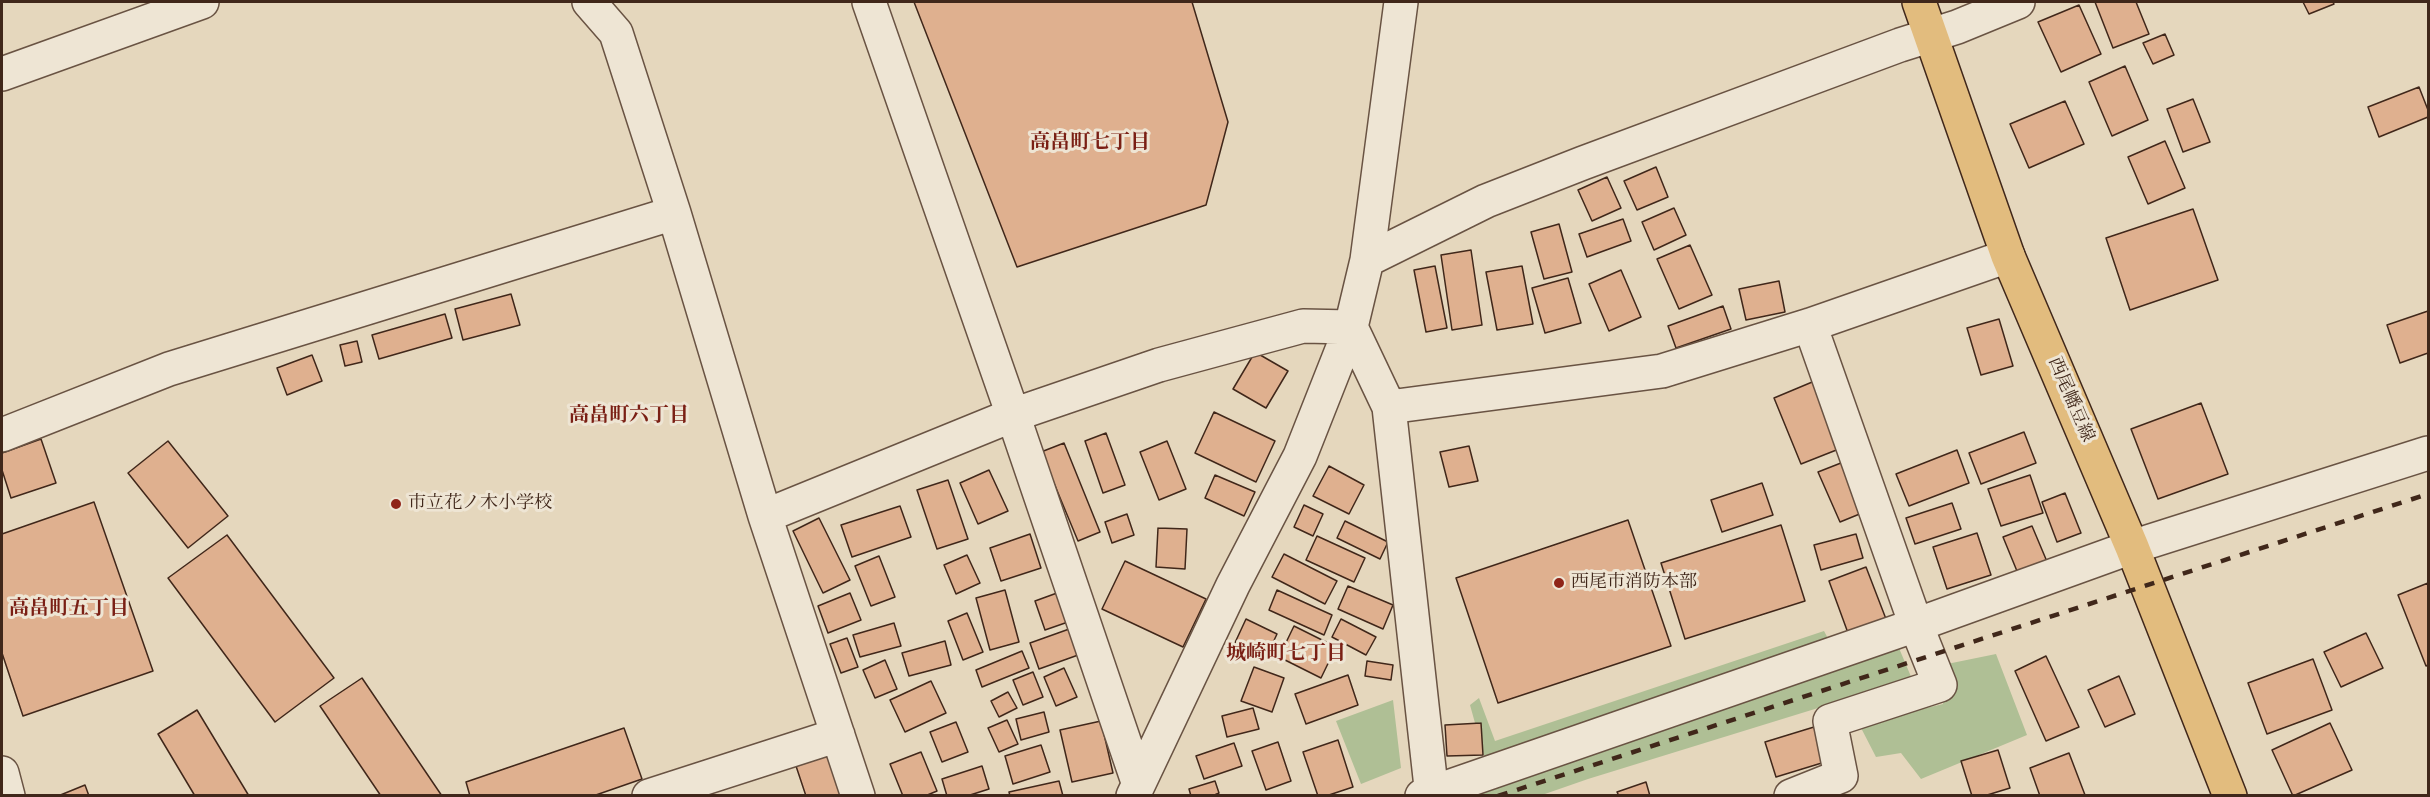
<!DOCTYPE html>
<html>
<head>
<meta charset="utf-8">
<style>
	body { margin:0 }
	#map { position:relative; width:2430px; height:797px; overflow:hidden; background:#e5d7bd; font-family:"IM FELL English",serif }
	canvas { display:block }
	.frame { position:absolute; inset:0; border:3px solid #40271a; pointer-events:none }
</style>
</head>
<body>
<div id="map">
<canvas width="2430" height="797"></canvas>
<div class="frame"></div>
</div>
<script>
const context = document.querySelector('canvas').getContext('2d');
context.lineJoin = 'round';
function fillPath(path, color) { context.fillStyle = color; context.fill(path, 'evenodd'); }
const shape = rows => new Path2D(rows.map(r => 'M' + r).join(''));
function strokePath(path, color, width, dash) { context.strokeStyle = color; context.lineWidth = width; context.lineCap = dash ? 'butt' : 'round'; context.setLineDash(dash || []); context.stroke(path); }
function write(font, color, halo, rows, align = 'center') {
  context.font = font + ' "IM FELL English","Noto Serif JP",serif'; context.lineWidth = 6; context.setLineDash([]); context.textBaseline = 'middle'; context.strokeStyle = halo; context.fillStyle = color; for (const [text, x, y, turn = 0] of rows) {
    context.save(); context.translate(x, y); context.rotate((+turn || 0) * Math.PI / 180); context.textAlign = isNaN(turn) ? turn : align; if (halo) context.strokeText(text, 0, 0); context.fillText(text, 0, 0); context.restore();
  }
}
const green = shape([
	[1824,631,1831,644,1485,759,1470,705,1479,698,1495,741],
	[1896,641,1912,679,1588,779,1542,795,1454,795],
	[1996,654,2027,735,1921,779,1901,753,1876,757,1859,724,1943,704,1947,664],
	[1393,700,1401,768,1361,784,1336,721]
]);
const building = shape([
	[914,2,1192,2,1228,122,1206,205,1017,267,914,2],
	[2095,2,2136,2,2149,34,2113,48,2095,2],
	[2303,2,2333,2,2334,4,2309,14,2303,2],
	[2079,5,2101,54,2061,72,2038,22,2079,5],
	[2165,34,2174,55,2153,64,2143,43,2165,34],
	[2125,66,2148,120,2112,136,2089,82,2125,66],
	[2419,87,2428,110,2428,117,2379,137,2368,107,2419,87],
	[2193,99,2210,142,2183,152,2167,109,2193,99],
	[2065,101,2084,144,2029,168,2010,124,2065,101],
	[2165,141,2185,188,2148,204,2128,157,2165,141],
	[1656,167,1668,197,1637,210,1624,181,1656,167],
	[1607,177,1621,208,1592,221,1578,190,1607,177],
	[1674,208,1686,235,1654,250,1642,222,1674,208],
	[2193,209,2218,280,2130,310,2106,238,2193,209],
	[1623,219,1631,241,1587,257,1579,234,1623,219],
	[1559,224,1572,272,1544,279,1531,232,1559,224],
	[1690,245,1712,295,1679,309,1657,259,1690,245],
	[1471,250,1482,325,1452,330,1441,255,1471,250],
	[1435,266,1447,328,1426,332,1414,270,1435,266],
	[1522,266,1533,324,1497,330,1486,272,1522,266],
	[1621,270,1641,317,1609,331,1589,284,1621,270],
	[1568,278,1581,323,1545,333,1532,288,1568,278],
	[1779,281,1785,312,1746,320,1739,289,1779,281],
	[511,294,520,325,463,340,455,309,511,294],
	[1723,306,1731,329,1676,348,1668,326,1723,306],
	[2428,311,2428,353,2400,363,2387,325,2428,311],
	[445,314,452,338,379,359,372,335,445,314],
	[1999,319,2013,366,1981,375,1967,328,1999,319],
	[357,341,362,362,345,366,340,345,357,341],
	[1255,352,1288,371,1266,408,1233,389,1255,352],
	[312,355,322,381,287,395,277,368,312,355],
	[1817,380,1844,447,1801,464,1774,398,1817,380],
	[2201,403,2228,474,2158,499,2131,429,2201,403],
	[1214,412,1275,441,1256,482,1195,453,1214,412],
	[2024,432,2036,463,1981,484,1969,453,2024,432],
	[1106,433,1125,485,1103,493,1085,441,1106,433],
	[41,439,56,483,11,498,2,470,2,453,41,439],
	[168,441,228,516,188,548,128,473,168,441],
	[1167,441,1186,489,1159,500,1140,452,1167,441],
	[1064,443,1100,532,1078,541,1041,452,1064,443],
	[1469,446,1478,481,1449,487,1440,452,1469,446],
	[1957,450,1969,483,1909,506,1896,474,1957,450],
	[1846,461,1867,511,1840,522,1818,472,1846,461],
	[1329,466,1364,485,1349,514,1313,496,1329,466],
	[989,470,1008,511,978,524,960,483,989,470],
	[1215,475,1255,492,1244,516,1205,498,1215,475],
	[2030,475,2043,513,2001,526,1988,489,2030,475],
	[948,480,968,539,937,549,917,490,948,480],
	[1762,483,1773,515,1722,532,1711,500,1762,483],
	[2065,493,2081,533,2057,542,2042,502,2065,493],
	[94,502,153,671,23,716,2,653,2,534,94,502],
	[1952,503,1961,529,1915,544,1906,518,1952,503],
	[1304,505,1323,514,1313,536,1294,527,1304,505],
	[900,506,911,537,852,557,841,525,900,506],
	[1127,514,1134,535,1112,543,1105,522,1127,514],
	[819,518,850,580,823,593,793,531,819,518],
	[1628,520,1671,646,1498,703,1456,578,1628,520],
	[1345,521,1388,542,1380,559,1337,538,1345,521],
	[1781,525,1805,601,1685,639,1661,563,1781,525],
	[2032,526,2048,564,2019,576,2003,537,2032,526],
	[1158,528,1187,529,1185,569,1156,567,1158,528],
	[1977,533,1991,575,1947,589,1933,547,1977,533],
	[1030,534,1041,568,1001,581,990,548,1030,534],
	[1856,534,1863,558,1821,570,1814,545,1856,534],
	[227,535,334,678,275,722,168,578,227,535],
	[1317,536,1365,558,1354,582,1306,560,1317,536],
	[1284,554,1337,581,1325,604,1272,577,1284,554],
	[967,555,980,583,956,594,944,565,967,555],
	[879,556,895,597,871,606,855,566,879,556],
	[1125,561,1206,599,1183,647,1102,609,1125,561],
	[1866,567,1886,619,1848,633,1829,581,1866,567],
	[2428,583,2428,665,2426,666,2398,595,2428,583],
	[1348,586,1393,605,1383,629,1338,609,1348,586],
	[1005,590,1019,642,990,650,976,598,1005,590],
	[1277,590,1332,615,1324,635,1269,610,1277,590],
	[850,593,861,620,828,633,818,606,850,593],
	[1057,593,1068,622,1045,630,1035,601,1057,593],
	[967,613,983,652,963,660,948,621,967,613],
	[1246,619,1277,634,1264,662,1233,647,1246,619],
	[1341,619,1376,637,1366,655,1332,637,1341,619],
	[894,623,901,646,860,657,853,635,894,623],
	[1294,626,1336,647,1321,678,1279,657,1294,626],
	[1072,628,1081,654,1039,669,1030,643,1072,628],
	[2366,633,2383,668,2341,687,2324,652,2366,633],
	[847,638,858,667,841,673,830,644,847,638],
	[945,641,951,665,909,676,902,653,945,641],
	[1022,651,1029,668,982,687,976,670,1022,651],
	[2046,656,2079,727,2046,741,2015,671,2046,656],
	[2313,659,2332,710,2267,734,2248,683,2313,659],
	[885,660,897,689,875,698,863,670,885,660],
	[1367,661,1393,665,1391,680,1365,676,1367,661],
	[1254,667,1284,678,1272,712,1241,701,1254,667],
	[1064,668,1077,697,1056,706,1044,677,1064,668],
	[1033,672,1043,697,1023,705,1013,680,1033,672],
	[1348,675,1358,705,1306,724,1295,694,1348,675],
	[2119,676,2135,714,2105,727,2088,690,2119,676],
	[362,678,442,796,381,796,320,706,362,678],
	[931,681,946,713,905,732,890,700,931,681],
	[1008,692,1017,708,999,717,991,701,1008,692],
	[1253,708,1259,729,1227,737,1222,716,1253,708],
	[197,710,249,796,195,796,158,734,197,710],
	[1044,712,1049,732,1021,740,1016,719,1044,712],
	[1007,720,1018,744,999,752,988,728,1007,720],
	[1101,721,1113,773,1072,782,1060,730,1101,721],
	[956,722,968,752,942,762,930,732,956,722],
	[1481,723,1483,755,1447,756,1445,725,1481,723],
	[2330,723,2352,770,2293,796,2272,750,2330,723],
	[1814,727,1825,762,1776,777,1765,742,1814,727],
	[624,728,642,779,593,796,470,796,466,782,624,728],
	[1338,740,1353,787,1326,796,1318,796,1303,752,1338,740],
	[1278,742,1291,781,1266,790,1252,751,1278,742],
	[1234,743,1242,766,1204,779,1196,756,1234,743],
	[1041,745,1050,772,1013,784,1005,756,1041,745],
	[1998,750,2010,788,1984,796,1972,796,1961,761,1998,750],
	[921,752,937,791,925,796,903,796,890,764,921,752],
	[836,753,850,796,806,796,796,766,836,753],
	[2069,753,2085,795,2040,796,2030,768,2069,753],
	[982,766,989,789,967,796,947,796,942,779,982,766],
	[1059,781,1063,796,1010,796,1009,792,1059,781],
	[1215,781,1219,793,1212,796,1191,796,1189,789,1215,781],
	[1646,782,1650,796,1619,796,1617,792,1646,782],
	[85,785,89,796,58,796,85,785]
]);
const minor = shape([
	[589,2,616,33,674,213,765,516,858,796],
	[869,2,1013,415,1138,782],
	[2,74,202,2],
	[1367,260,1486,201,1583,163,1900,45,1957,27,2018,2],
	[1810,325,1916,625,2132,547,2428,453],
	[1351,327,1389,407,1432,796],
	[1389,407,1662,371,1810,325,2008,256],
	[2,435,169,369,674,213],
	[765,516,1013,415,1159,365,1303,326,1351,327],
	[2,773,8,796],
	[649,796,838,735],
	[1133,796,1233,585,1300,456,1351,327,1367,260,1401,2],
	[1422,796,1916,625,1940,685,1830,721,1841,776,1791,796]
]);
const major = shape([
	[1919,2,2008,256,2132,547,2230,796]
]);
const rail = shape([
	[1498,796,2428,494]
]);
const markers = [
	[396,504,6,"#8f2418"],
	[1559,583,6,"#8f2418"]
];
const streetNames = [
	["西尾幡豆線",2070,400,67]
];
const poiNames = [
	["市立花ノ木小学校",408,504],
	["西尾市消防本部",1571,583]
];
const neighbourhoodNames = [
	["高畠町七丁目",1090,144],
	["高畠町六丁目",629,417],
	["高畠町五丁目",69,610],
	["城崎町七丁目",1286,655]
];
fillPath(green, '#afbf95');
fillPath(building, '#dfb08f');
strokePath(building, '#40271a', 1.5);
strokePath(minor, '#695343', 36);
strokePath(major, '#40271a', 36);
strokePath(minor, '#eee5d4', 33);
strokePath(major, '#e2bc7e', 33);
strokePath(rail, '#40271a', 4.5, [10, 10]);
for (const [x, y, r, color] of markers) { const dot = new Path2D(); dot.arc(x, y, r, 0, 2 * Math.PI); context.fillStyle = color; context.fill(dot); strokePath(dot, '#eee5d4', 2); }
write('18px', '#40271a', '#eee5d4', streetNames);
write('18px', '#40271a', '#eee5d4', poiNames, 'left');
write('bold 20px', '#7a1f14', '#eee5d4', neighbourhoodNames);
</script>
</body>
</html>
